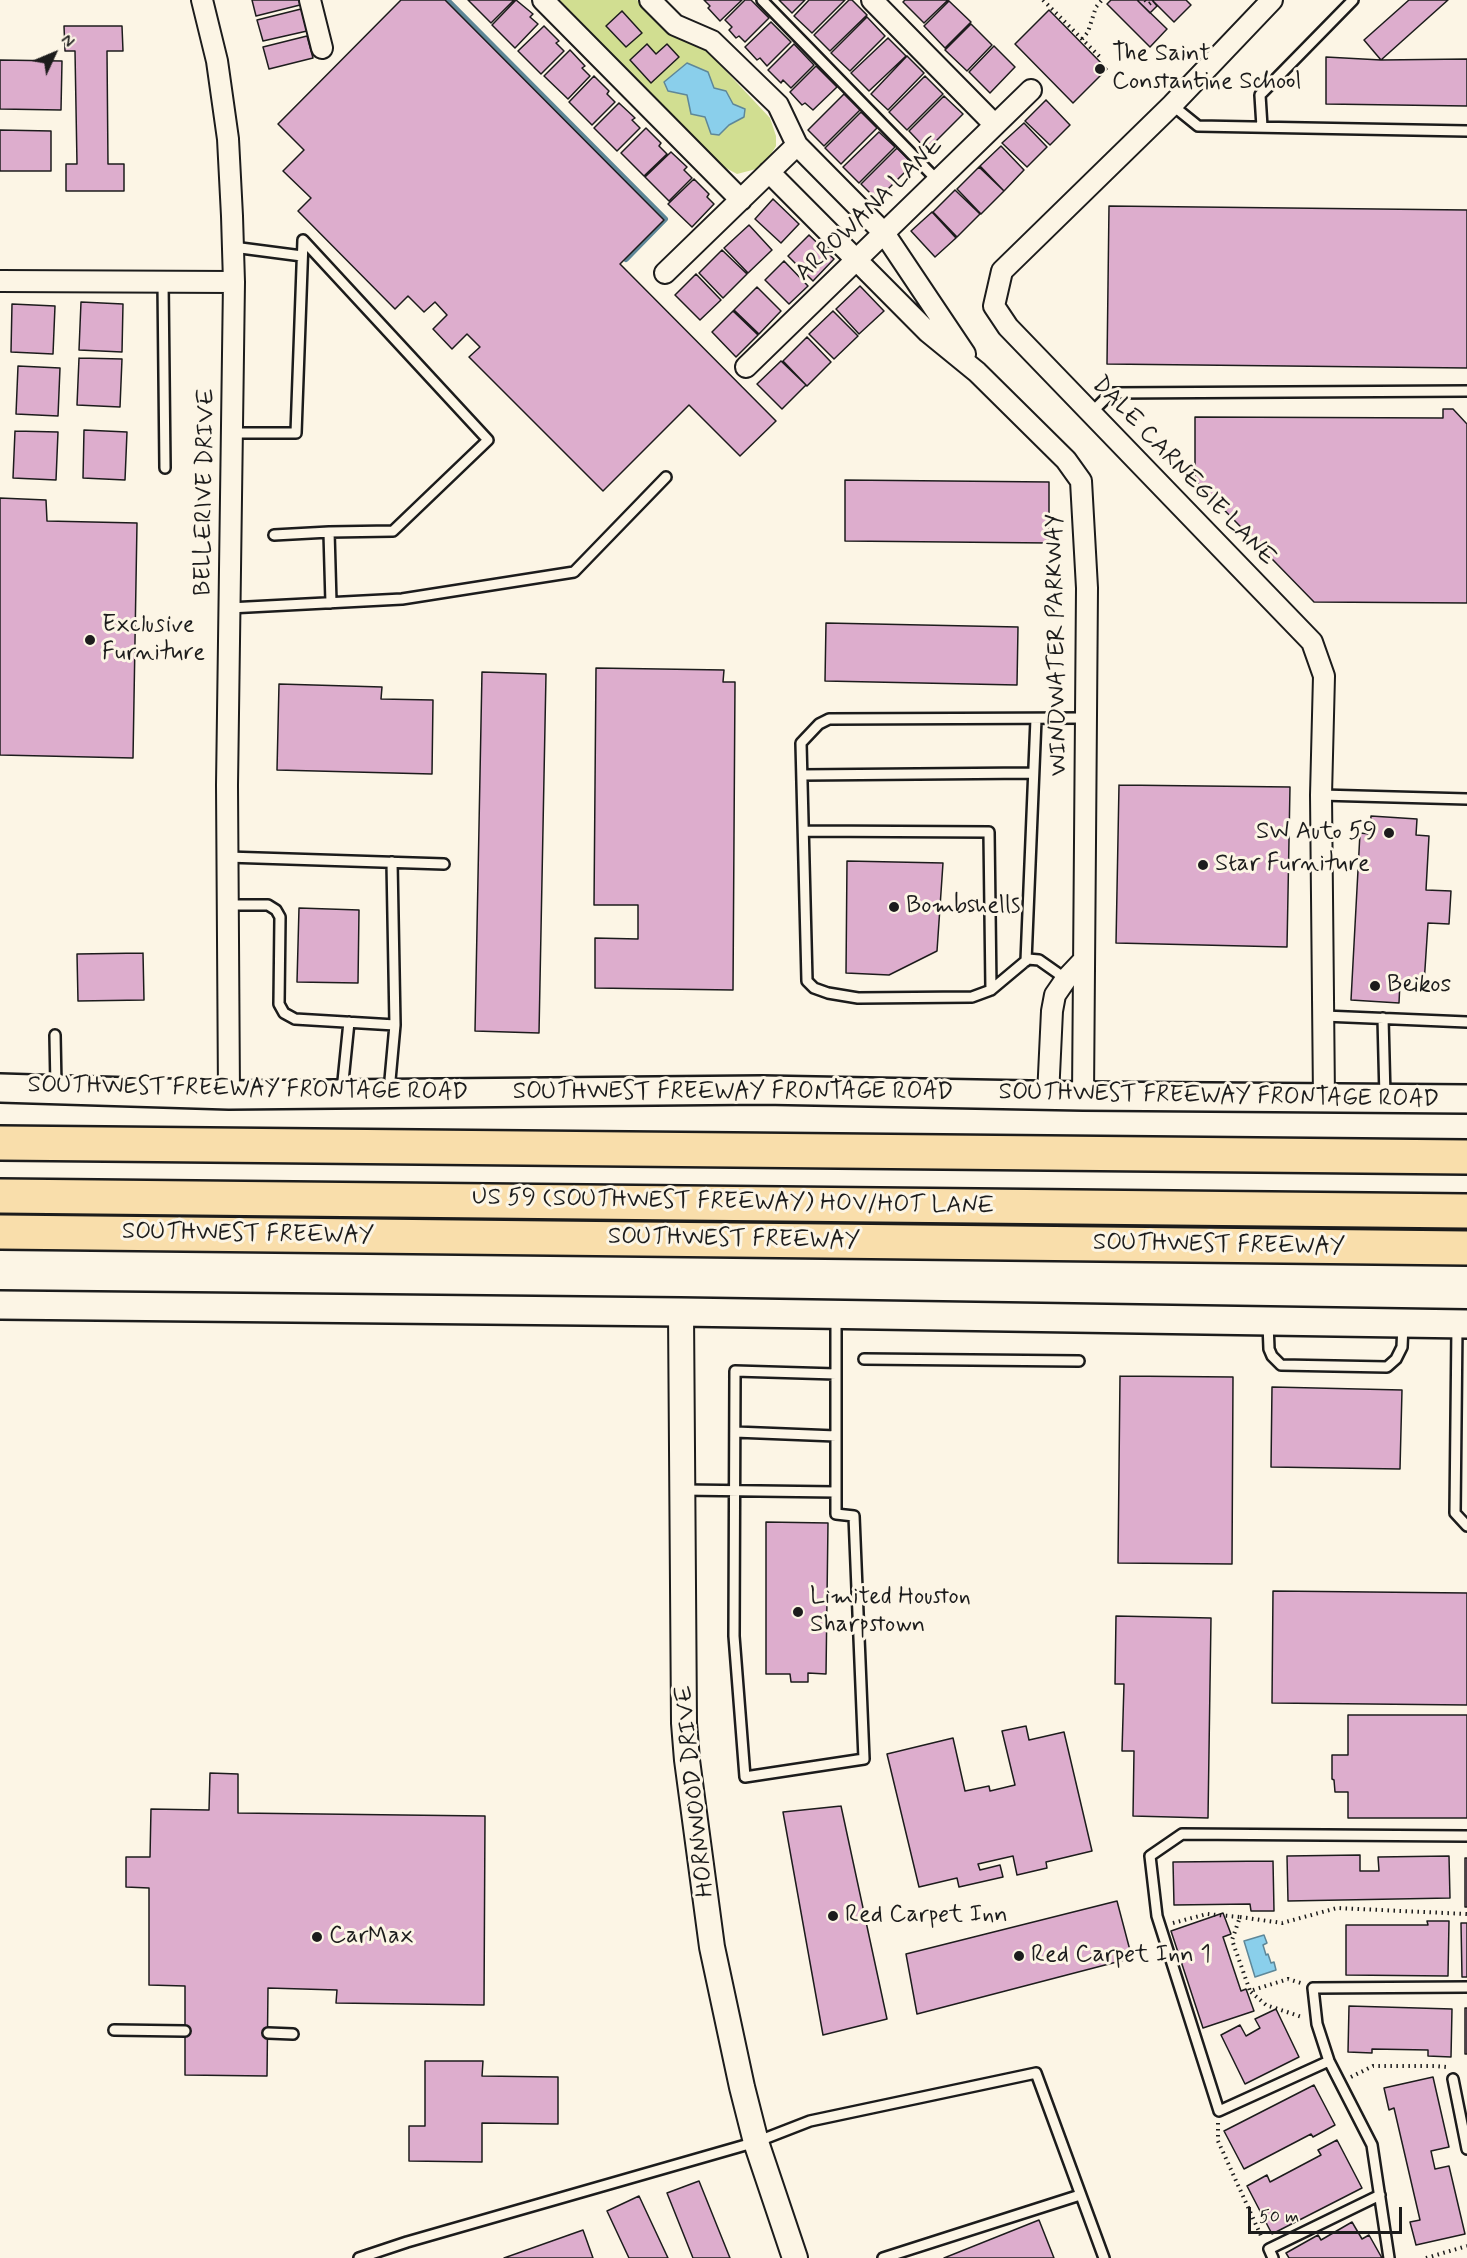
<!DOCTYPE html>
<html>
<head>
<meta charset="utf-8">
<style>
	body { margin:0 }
	#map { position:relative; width:1467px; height:2258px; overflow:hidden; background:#fcf5e5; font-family:Mynerve,sans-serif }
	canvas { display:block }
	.north { position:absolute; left:24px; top:24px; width:60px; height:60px; -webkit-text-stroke:4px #fcf5e5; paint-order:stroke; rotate:46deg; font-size:16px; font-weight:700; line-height:24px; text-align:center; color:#1c1c1c }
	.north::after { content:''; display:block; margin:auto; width:21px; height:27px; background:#1c1c1c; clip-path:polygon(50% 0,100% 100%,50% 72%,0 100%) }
	.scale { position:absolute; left:1248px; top:2207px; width:154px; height:27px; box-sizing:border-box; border:3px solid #1c1c1c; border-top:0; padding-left:8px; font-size:18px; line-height:21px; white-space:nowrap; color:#1c1c1c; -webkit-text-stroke:4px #fcf5e5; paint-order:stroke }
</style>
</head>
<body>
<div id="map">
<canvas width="1467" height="2258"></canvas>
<div class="north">N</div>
<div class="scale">50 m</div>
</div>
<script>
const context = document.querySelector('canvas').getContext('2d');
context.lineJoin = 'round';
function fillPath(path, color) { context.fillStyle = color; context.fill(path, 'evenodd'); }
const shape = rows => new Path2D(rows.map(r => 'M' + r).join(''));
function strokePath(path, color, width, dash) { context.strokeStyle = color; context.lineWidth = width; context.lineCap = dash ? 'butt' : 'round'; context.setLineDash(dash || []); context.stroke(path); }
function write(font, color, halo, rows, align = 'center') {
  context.font = font + ' Mynerve,sans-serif'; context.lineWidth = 6; context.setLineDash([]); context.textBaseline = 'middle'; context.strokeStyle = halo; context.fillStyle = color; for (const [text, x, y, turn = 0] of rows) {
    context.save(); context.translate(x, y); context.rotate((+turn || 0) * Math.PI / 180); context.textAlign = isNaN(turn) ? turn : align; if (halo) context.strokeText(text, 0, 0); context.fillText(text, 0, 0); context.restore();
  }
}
const green = shape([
	[558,0,637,0,672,35,708,52,770,118,776,136,776,146,768,159,760,168,737,174,724,167]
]);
const water = shape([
	[687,63,708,72,714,88,726,91,733,104,745,109,744,117,729,125,719,135,711,134,705,117,691,114,687,95,668,91,664,82,687,63],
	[1264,1935,1267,1943,1263,1945,1266,1955,1268,1954,1271,1963,1274,1962,1276,1970,1255,1977,1244,1941,1264,1935]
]);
const stream = shape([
	[447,0,665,219,626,259]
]);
const building = shape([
	[252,0,299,0,300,5,256,16,252,0],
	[401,0,445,0,664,220,620,264,776,421,740,456,689,405,603,491,469,357,480,347,467,334,452,349,433,329,447,315,435,302,424,312,408,296,395,309,298,211,311,198,283,171,304,150,278,124,401,0],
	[468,0,514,0,491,23,468,0],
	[516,0,533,14,530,17,538,24,515,48,492,25,516,0],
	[704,0,742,0,720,21,708,8,710,6,704,0],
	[745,0,751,0,769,18,745,42,739,36,736,38,729,30,732,27,725,20,745,0],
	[779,0,805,0,792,13,779,0],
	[809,0,845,0,812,33,794,16,809,0],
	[849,0,852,0,867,15,830,51,814,35,849,0],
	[905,0,948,0,924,23,903,2,905,0],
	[1111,0,1137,0,1167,29,1150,47,1107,4,1111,0],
	[1137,0,1152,0,1157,6,1150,13,1137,0],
	[1152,0,1186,0,1191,5,1174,22,1152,0],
	[1409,0,1448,0,1381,60,1364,40,1409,0],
	[949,1,971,22,945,48,924,26,949,1],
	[301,9,307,31,263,41,257,20,301,9],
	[1049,10,1107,69,1073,103,1015,44,1049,10],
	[622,11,642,33,626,47,606,26,622,11],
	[867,17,885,36,850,71,831,53,867,17],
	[771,22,791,42,767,66,760,58,757,60,745,47,771,22],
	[971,24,992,45,967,71,945,50,971,24],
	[64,26,122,26,123,51,107,51,108,164,124,164,124,191,66,191,66,164,77,164,75,51,65,51,64,26],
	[544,26,559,41,556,43,564,51,541,74,518,51,544,26],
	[307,36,313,58,269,69,263,47,307,36],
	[888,38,906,56,869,91,851,73,888,38],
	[647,44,656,54,667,44,679,57,651,83,630,60,647,44],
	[794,44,814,65,791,88,783,80,781,83,768,70,794,44],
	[994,46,1015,67,990,93,969,72,994,46],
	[570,50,585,66,582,68,590,76,568,99,544,76,570,50],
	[907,56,924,73,888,110,871,94,907,56],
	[1326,57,1381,60,1467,59,1467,106,1326,104,1326,57],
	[0,60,62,61,61,110,0,109,0,60],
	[816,66,837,87,813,110,805,103,802,105,790,92,816,66],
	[594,76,609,91,607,94,615,102,592,125,569,102,594,76],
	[925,76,943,94,907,130,889,112,925,76],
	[844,94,860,110,824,146,808,130,844,94],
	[944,96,963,114,927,150,909,131,944,96],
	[1046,100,1070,125,1050,145,1025,121,1046,100],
	[619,103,635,118,632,120,640,128,617,151,594,128,619,103],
	[861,112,877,128,841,164,825,148,861,112],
	[1024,123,1047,147,1027,167,1002,143,1024,123],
	[646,128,661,143,659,146,667,154,644,176,621,153,646,128],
	[0,130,51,131,51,171,0,171,0,130],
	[879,132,895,147,859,183,843,167,879,132],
	[1001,146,1024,170,1004,191,980,166,1001,146],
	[897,148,913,164,877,200,861,184,897,148],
	[671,152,687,167,684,170,692,178,669,201,645,177,671,152],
	[979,167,1004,191,981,214,957,189,979,167],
	[694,179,709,194,707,197,714,204,692,227,668,204,694,179],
	[955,190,980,214,957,237,933,212,955,190],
	[773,199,799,224,781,243,755,219,773,199],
	[1109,206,1467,210,1467,368,1107,364,1109,206],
	[932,212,956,238,935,257,911,231,932,212],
	[749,225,772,250,748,273,724,248,749,225],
	[809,235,834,259,813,281,788,256,809,235],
	[722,250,747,274,723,298,699,273,722,250],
	[784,261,808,286,789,304,765,280,784,261],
	[696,274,721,300,700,320,675,295,696,274],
	[860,286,884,311,859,334,836,309,860,286],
	[757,287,781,311,759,334,734,310,757,287],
	[81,302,123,304,122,352,79,350,81,302],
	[12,304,55,306,53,354,11,352,12,304],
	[733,311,758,335,736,357,712,332,733,311],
	[833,311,858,336,834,359,809,334,833,311],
	[807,337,831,362,807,386,783,361,807,337],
	[79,358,122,359,120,407,77,405,79,358],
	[781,361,806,385,782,409,757,384,781,361],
	[18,366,60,368,58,416,16,414,18,366],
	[1443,409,1453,409,1467,424,1467,603,1314,602,1195,480,1195,417,1443,418,1443,409],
	[84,430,127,432,125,480,83,478,84,430],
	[15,431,58,432,56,480,13,478,15,431],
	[845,480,1049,482,1049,543,845,541,845,480],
	[0,498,46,500,47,521,137,523,133,758,0,755,0,498],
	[826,623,1018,627,1017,685,825,681,826,623],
	[596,668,724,670,723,682,735,682,733,990,595,988,595,938,638,939,638,905,594,905,596,668],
	[482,672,546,674,539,1033,475,1031,482,672],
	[279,684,382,687,381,699,433,700,432,774,277,770,279,684],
	[1119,785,1290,787,1287,947,1116,943,1119,785],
	[1371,816,1417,819,1416,835,1429,836,1426,890,1451,891,1449,924,1428,923,1424,984,1400,982,1399,1003,1351,1000,1360,833,1370,834,1371,816],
	[847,861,943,863,937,951,889,975,846,973,847,861],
	[299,908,359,910,358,983,297,982,299,908],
	[143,953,144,1000,78,1001,77,954,143,953],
	[1120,1376,1233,1377,1232,1564,1118,1563,1120,1376],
	[1272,1387,1402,1390,1400,1469,1271,1467,1272,1387],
	[766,1522,828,1523,826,1674,808,1673,808,1682,791,1682,790,1674,766,1674,766,1522],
	[1273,1591,1467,1593,1467,1705,1272,1703,1273,1591],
	[1116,1616,1211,1618,1208,1818,1133,1816,1134,1751,1122,1751,1124,1684,1115,1684,1116,1616],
	[1348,1715,1467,1715,1467,1818,1348,1818,1348,1792,1335,1792,1334,1780,1332,1779,1332,1755,1348,1755,1348,1715],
	[1026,1726,1029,1740,1064,1732,1092,1851,1046,1862,1047,1868,1017,1875,1013,1856,978,1864,980,1870,1000,1865,1003,1877,959,1887,957,1878,919,1887,887,1754,953,1738,965,1791,989,1786,990,1791,1015,1785,1002,1731,1026,1726],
	[210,1773,238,1774,238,1813,485,1816,484,2005,336,2003,337,1990,268,1988,267,2076,185,2075,185,1986,149,1985,149,1888,126,1887,126,1857,150,1857,151,1809,209,1810,210,1773],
	[841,1806,887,2019,823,2035,783,1812,841,1806],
	[1360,1855,1360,1871,1379,1871,1378,1857,1449,1856,1450,1898,1288,1901,1287,1856,1360,1855],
	[1465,1858,1467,1858,1467,1907,1465,1907,1465,1858],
	[1273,1861,1274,1911,1251,1911,1250,1904,1174,1905,1173,1862,1273,1861],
	[1117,1901,1132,1958,917,2014,906,1954,1117,1901],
	[1223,1913,1231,1934,1223,1937,1241,1991,1246,1989,1254,2011,1203,2028,1171,1931,1223,1913],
	[1427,1921,1449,1921,1448,1976,1346,1975,1346,1925,1428,1925,1427,1921],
	[1461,1923,1467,1923,1467,1977,1462,1977,1461,1923],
	[1349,2006,1452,2009,1451,2057,1428,2056,1428,2050,1372,2049,1372,2053,1348,2052,1349,2006],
	[1465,2008,1467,2008,1467,2054,1465,2054,1465,2008],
	[1276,2009,1299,2057,1245,2084,1221,2035,1240,2025,1246,2036,1260,2028,1255,2019,1276,2009],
	[425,2061,483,2061,482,2076,558,2077,558,2124,482,2123,482,2162,409,2161,409,2126,425,2126,425,2061],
	[1433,2077,1449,2147,1431,2151,1435,2169,1449,2166,1465,2234,1416,2245,1410,2222,1420,2220,1394,2108,1389,2110,1384,2088,1433,2077],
	[1314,2085,1335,2125,1313,2137,1311,2134,1244,2169,1224,2131,1314,2085],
	[1337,2140,1362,2188,1272,2234,1247,2186,1267,2175,1270,2182,1321,2155,1318,2150,1337,2140],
	[699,2181,730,2258,693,2258,667,2193,699,2181],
	[639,2196,668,2258,629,2258,607,2211,639,2196],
	[1039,2220,1054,2258,944,2258,1039,2220],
	[1352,2222,1362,2239,1369,2235,1382,2258,1289,2258,1286,2253,1318,2235,1321,2240,1352,2222],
	[583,2230,593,2258,504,2258,583,2230]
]);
const path = shape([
	[1043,0,1100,57],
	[1145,0,1149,4,1153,1],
	[1082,39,1088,32,1096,7,1102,0],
	[1240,1917,1282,1923,1337,1908,1467,1914],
	[1173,1923,1207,1914,1240,1917,1232,1940,1250,1991,1288,1979,1301,1983],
	[1251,1992,1266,2005,1302,2017],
	[1351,2077,1373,2066,1435,2066,1446,2067],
	[1218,2123,1218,2141,1262,2238],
	[1426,2258,1467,2246]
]);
const service = shape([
	[762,0,938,181],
	[1172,105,1198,126,1467,131],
	[1262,127,1260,95,1353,0],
	[233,247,302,256],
	[163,282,165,468],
	[1091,413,1111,393,1467,391],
	[232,433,296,433,303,240,488,440,393,531,329,532],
	[274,535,329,532,331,603],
	[229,608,402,599,574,572,666,477],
	[802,775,1033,773],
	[1321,795,1467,799],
	[804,831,989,832,991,990],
	[227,857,444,864],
	[228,905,268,905,276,910,280,917,279,1004,284,1013,295,1019,395,1025],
	[1026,961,1036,719],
	[1066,979,1039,960,1028,959,991,990,972,997,858,998,828,993,814,988,807,981,801,743,819,724,829,719,1086,718],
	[1324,1016,1467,1022],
	[1383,1018,1385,1097],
	[55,1035,56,1086],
	[342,1091,349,1022],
	[389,1091,395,1025,392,862],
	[836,1316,836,1514,854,1516,864,1759,745,1777,734,1636,735,1371,836,1374],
	[1268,1323,1269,1349,1272,1356,1281,1365,1387,1367,1396,1359,1402,1347,1403,1325],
	[1457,1326,1455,1513,1467,1526],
	[864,1359,1079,1361],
	[735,1432,836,1436],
	[683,1490,836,1492],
	[114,2030,185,2031],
	[268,2033,293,2034],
	[1329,2061,1219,2111,1157,1916,1150,1856,1182,1834,1467,1836],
	[1453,2079,1467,2149],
	[359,2258,407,2242,756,2142,810,2121,1036,2073,1104,2258],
	[883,2258,1080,2195],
	[1273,2258,1269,2249,1380,2195],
	[1389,2258,1372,2145,1329,2061,1317,2024,1313,1988,1467,1987]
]);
const minor = shape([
	[202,0,217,61,228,139,232,216,234,282,227,785,229,1095],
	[310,0,322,48],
	[543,0,741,200],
	[650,0,675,25,712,41,778,105,797,145,884,233,965,354],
	[872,0,995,125],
	[1272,0,1172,105,1002,271,994,306,1008,327,1312,642,1324,676,1321,795,1324,1099],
	[769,172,928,332,977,372,1066,460,1081,481,1087,588,1083,1096],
	[665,273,797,145],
	[0,281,234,282],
	[746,367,1031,90],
	[1048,1096,1052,1011,1055,995,1066,979,1084,960]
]);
const tertiary = shape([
	[681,1312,684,1723,687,1760,712,1947,742,2087,756,2142,795,2258]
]);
const secondary = shape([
	[0,1088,229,1095,762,1090,1083,1096,1467,1099],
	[0,1305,681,1312,1467,1324]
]);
const motorway = shape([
	[0,1143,1467,1157],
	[0,1196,1467,1211],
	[0,1232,1467,1248]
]);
const markers = [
	[1100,69,6,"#1c1c1c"],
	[90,640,6,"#1c1c1c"],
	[1389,833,6,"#1c1c1c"],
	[1203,865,6,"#1c1c1c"],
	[894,907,6,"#1c1c1c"],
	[1375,986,6,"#1c1c1c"],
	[798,1612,6,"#1c1c1c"],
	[833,1916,6,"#1c1c1c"],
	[317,1937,6,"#1c1c1c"],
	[1019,1956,6,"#1c1c1c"]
];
const poiNames = [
	["The Saint",1112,55],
	["Constantine School",1112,83],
	["Exclusive",102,626],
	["Furniture",102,654],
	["SW Auto 59",1377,833,"right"],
	["Star Furniture",1215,865],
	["Bombshells",906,907],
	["Beikos",1387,986],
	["Limited Houston",810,1598],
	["Sharpstown",810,1626],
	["Red Carpet Inn",845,1916],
	["CarMax",329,1937],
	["Red Carpet Inn 1",1031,1956]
];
const streetNames = [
	["ARROWANA LANE",870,210,-44],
	["DALE CARNEGIE LANE",1183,472,46],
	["BELLERIVE DRIVE",206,492,-89],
	["WINDWATER PARKWAY",1058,645,-91],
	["SOUTHWEST FREEWAY FRONTAGE ROAD",248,1090,1],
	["SOUTHWEST FREEWAY FRONTAGE ROAD",733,1093],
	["SOUTHWEST FREEWAY FRONTAGE ROAD",1219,1097,1],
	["US 59 (SOUTHWEST FREEWAY) HOV/HOT LANE",733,1203,1],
	["SOUTHWEST FREEWAY",248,1235,1],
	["SOUTHWEST FREEWAY",734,1240,1],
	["SOUTHWEST FREEWAY",1219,1246,1],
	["HORNWOOD DRIVE",696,1791,-96]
];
fillPath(green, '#d1de91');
fillPath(water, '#8acfeb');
strokePath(water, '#5e8798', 1.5);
strokePath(stream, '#5e8798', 6);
fillPath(building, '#ddadcd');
strokePath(building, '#1c1c1c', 1.5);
strokePath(service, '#1c1c1c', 14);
strokePath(minor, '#1c1c1c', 24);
strokePath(tertiary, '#1c1c1c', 28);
strokePath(secondary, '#1c1c1c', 32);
strokePath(motorway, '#1c1c1c', 38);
strokePath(path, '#1c1c1c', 4, [1.5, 4.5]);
strokePath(service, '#fcf5e5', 9);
strokePath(minor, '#fcf5e5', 20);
strokePath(tertiary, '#fcf5e5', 24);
strokePath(secondary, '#fcf5e5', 27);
strokePath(motorway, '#f9deab', 33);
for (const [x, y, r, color] of markers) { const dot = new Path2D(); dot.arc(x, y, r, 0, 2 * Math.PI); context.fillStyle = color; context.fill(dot); strokePath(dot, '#fcf5e5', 2); }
write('24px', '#1c1c1c', '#fcf5e5', poiNames, 'left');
write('24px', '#1c1c1c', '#fcf5e5', streetNames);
</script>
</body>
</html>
